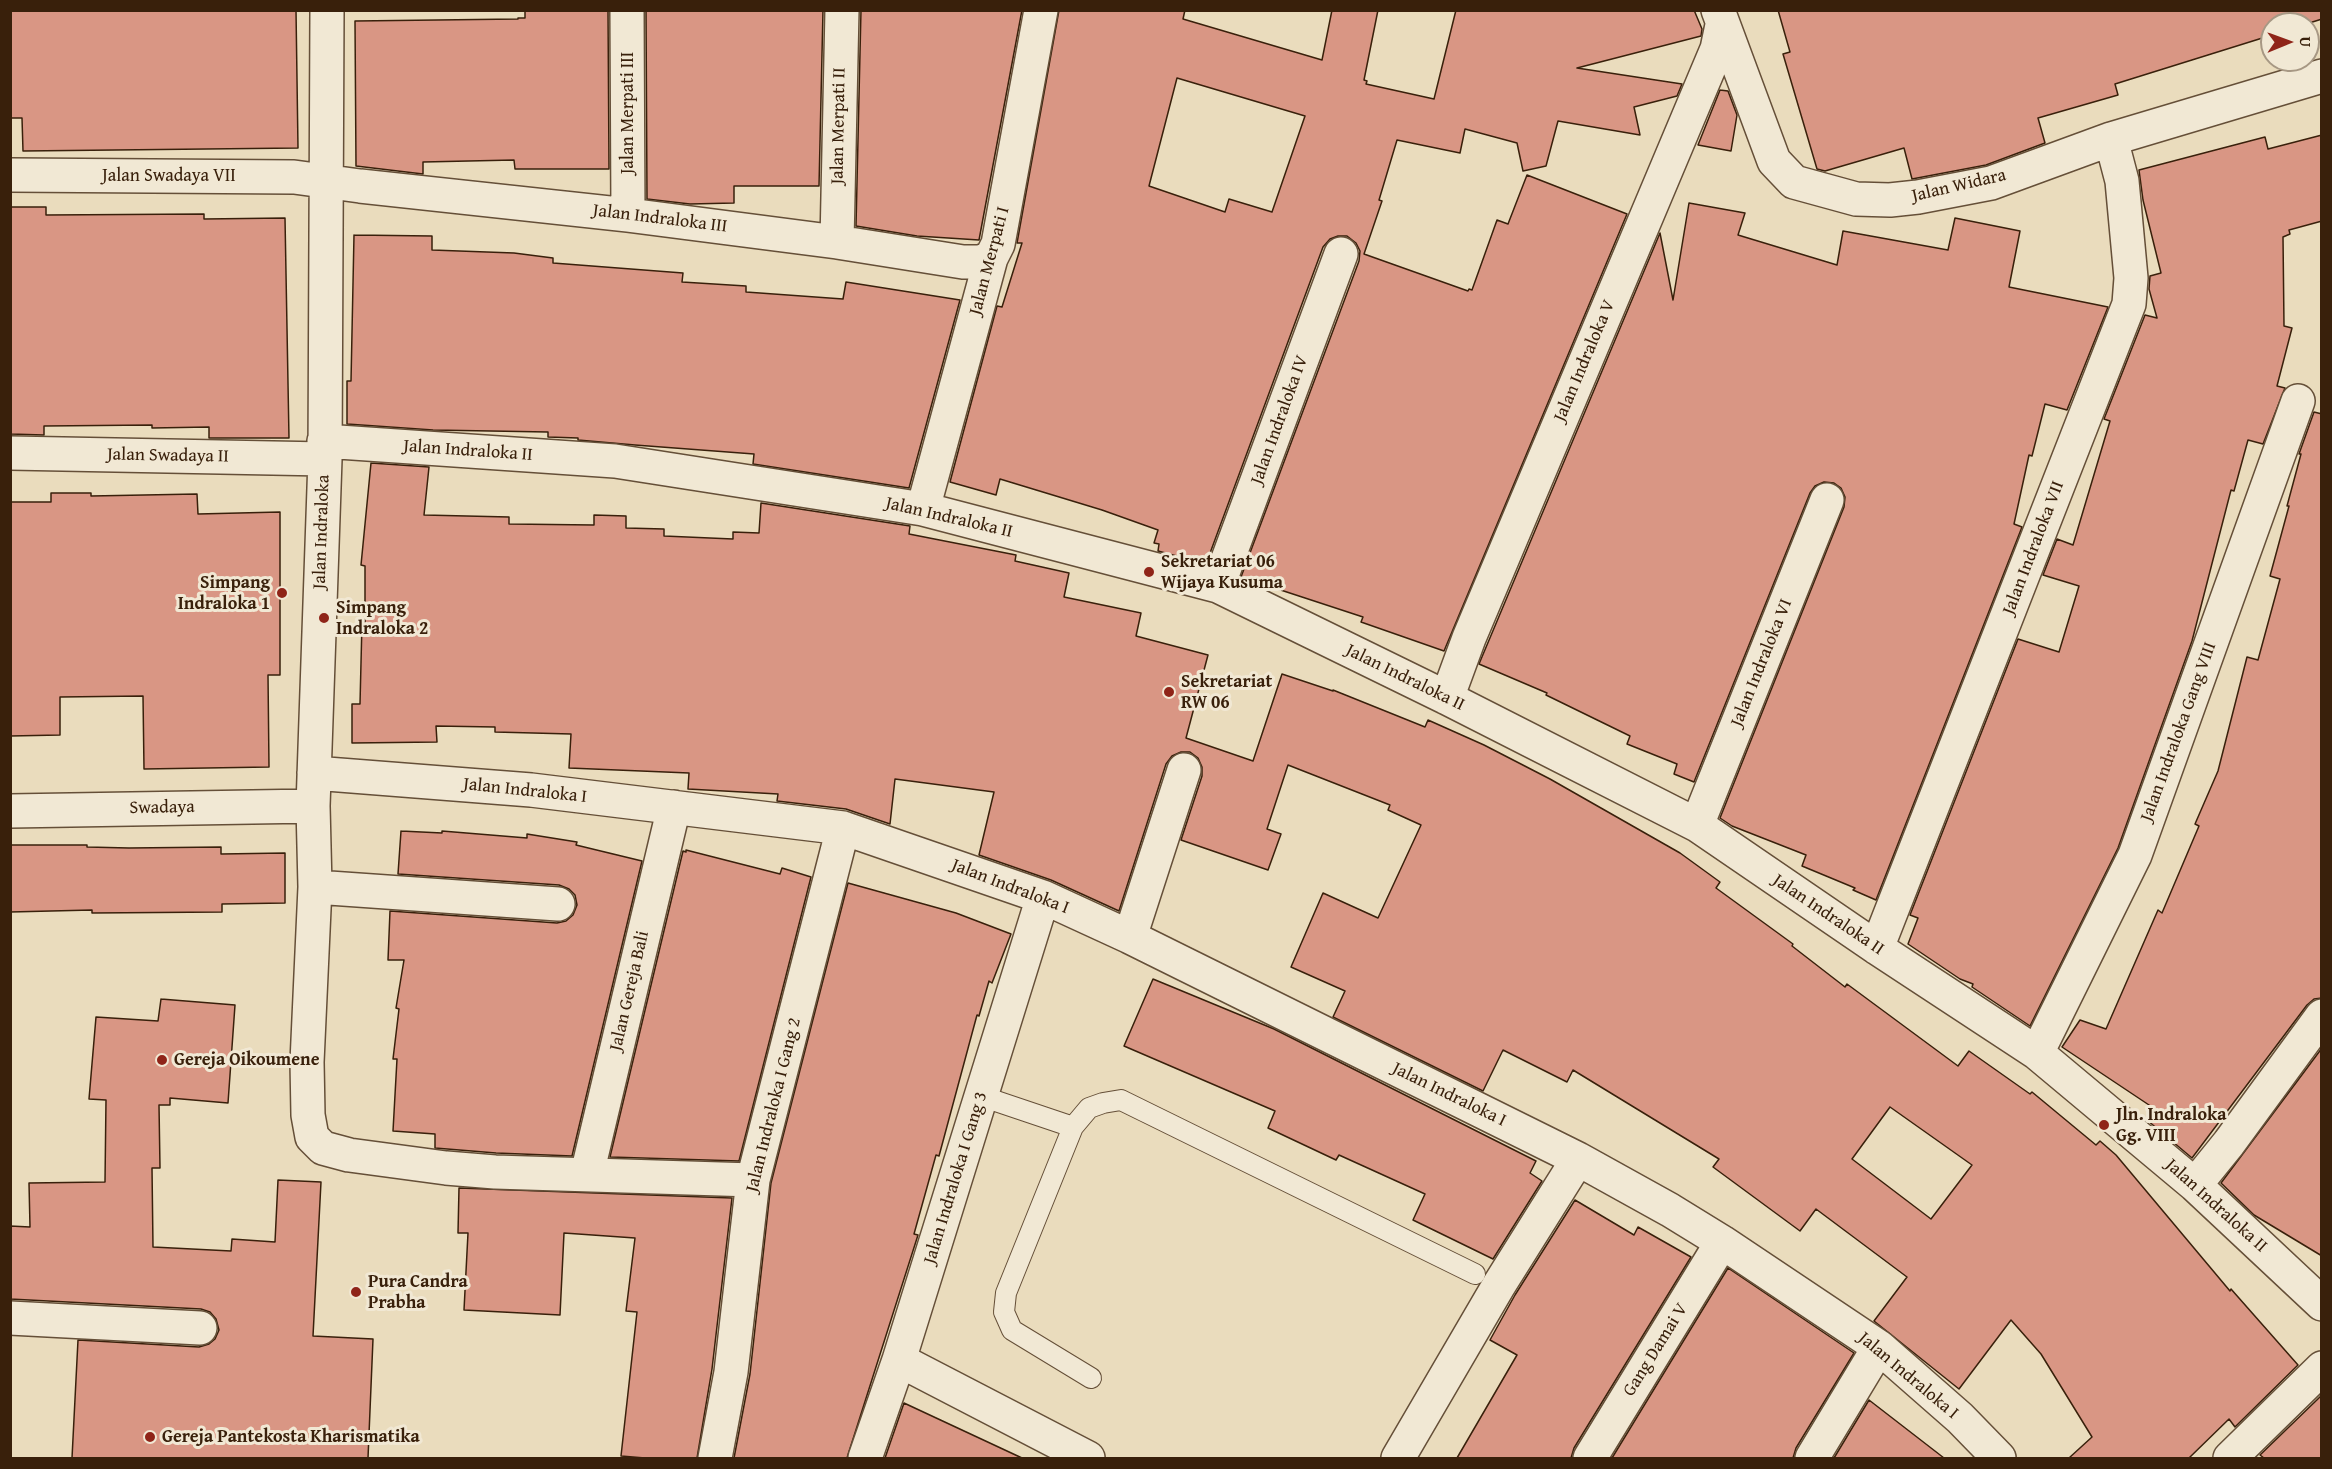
<!DOCTYPE html>
<html>
<head>
<meta charset="utf-8">
<style>
	body { margin:0 }
	#map { position:relative; width:2332px; height:1469px; overflow:hidden; background:#eadcbd; font-family:"Gentium Book Plus",serif }
	canvas { display:block }
	.frame { position:absolute; inset:0; border:12px solid #39200b; pointer-events:none }
	.north { position:absolute; left:2260px; top:12px; width:60px; height:60px; box-sizing:border-box; background:#f1e8d4; border:2px solid #a79884; border-radius:50%; rotate:89deg; font-size:16px; font-weight:700; line-height:24px; text-align:center; color:#39200b }
	.north::after { content:''; display:block; margin:auto; width:21px; height:27px; background:#8f2418; clip-path:polygon(50% 0,100% 100%,50% 72%,0 100%) }
</style>
</head>
<body>
<div id="map">
<canvas width="2332" height="1469"></canvas>
<div class="frame"></div>
<div class="north">U</div>
</div>
<script>
const context = document.querySelector('canvas').getContext('2d');
context.lineJoin = 'round';
function fillPath(path, color) { context.fillStyle = color; context.fill(path, 'evenodd'); }
const shape = rows => new Path2D(rows.map(r => 'M' + r).join(''));
function strokePath(path, color, width, dash) { context.strokeStyle = color; context.lineWidth = width; context.lineCap = dash ? 'butt' : 'round'; context.setLineDash(dash || []); context.stroke(path); }
function write(font, color, halo, rows, align = 'center') {
  context.font = font + ' "Gentium Book Plus",serif'; context.lineWidth = 6; context.setLineDash([]); context.textBaseline = 'middle'; context.strokeStyle = halo; context.fillStyle = color; for (const [text, x, y, turn = 0] of rows) {
    context.save(); context.translate(x, y); context.rotate((+turn || 0) * Math.PI / 180); context.textAlign = isNaN(turn) ? turn : align; if (halo) context.strokeText(text, 0, 0); context.fillText(text, 0, 0); context.restore();
  }
}
const building = shape([
	[10,10,296,10,298,148,23,151,22,118,10,118,10,10],
	[525,10,608,10,609,169,515,169,514,160,423,162,423,174,356,166,355,21,518,19,518,18,525,18,525,10],
	[646,10,823,10,819,186,734,186,734,203,690,204,647,199,646,10],
	[861,10,1022,10,979,240,917,236,856,226,861,10],
	[1059,10,1185,10,1183,19,1322,60,1332,10,1378,10,1364,80,1367,81,1366,84,1434,99,1456,10,1694,10,1702,29,1701,36,1577,68,1682,84,1677,96,1634,107,1640,135,1558,121,1546,166,1523,171,1517,143,1465,129,1460,153,1397,140,1379,200,1382,201,1364,254,1468,291,1469,289,1472,290,1497,220,1508,224,1527,175,1627,214,1444,651,1361,622,1363,617,1241,577,1359,261,1360,251,1356,243,1347,236,1338,236,1330,239,1323,247,1206,564,1158,551,1159,544,1154,543,1158,530,1102,510,1000,479,996,495,950,482,997,306,1002,307,1022,243,1017,243,1059,10],
	[1177,78,1305,116,1272,212,1229,199,1225,212,1149,186,1177,78],
	[1778,10,2322,10,2322,19,2306,24,2272,24,2272,35,2115,84,2118,95,2038,118,2045,143,1986,165,1912,179,1904,148,1825,171,1817,169,1783,54,1790,52,1778,10],
	[1720,90,1728,91,1737,115,1731,151,1698,145,1720,90],
	[2322,135,2322,221,2289,230,2290,234,2283,237,2284,326,2292,328,2277,386,2285,388,2263,444,2248,440,2234,491,2231,490,2192,641,2118,848,2030,1026,1972,987,1973,984,1960,979,1908,944,1918,918,1910,915,2018,639,2059,652,2079,586,2043,575,2057,539,2073,545,2110,421,2104,419,2145,315,2157,318,2149,289,2150,276,2161,273,2143,200,2139,170,2265,137,2268,149,2322,135],
	[1689,203,1745,213,1738,235,1837,265,1843,231,1948,250,1955,218,2020,231,2009,287,2108,307,2067,410,2045,404,2032,456,2029,455,2014,524,2022,527,1876,900,1853,890,1855,888,1802,866,1806,855,1732,826,1720,818,1844,507,1845,497,1841,488,1834,483,1824,482,1815,486,1810,493,1694,782,1674,774,1677,764,1627,744,1630,736,1546,695,1547,693,1479,664,1660,233,1673,300,1689,203],
	[10,207,46,207,46,215,204,214,204,219,285,218,289,438,209,438,209,427,152,428,152,425,44,426,44,435,10,434,10,207],
	[354,235,432,236,432,250,514,253,553,258,553,263,683,273,682,282,746,286,746,292,843,299,846,282,960,300,909,488,753,464,754,454,635,445,578,440,578,438,548,437,548,432,433,430,347,424,347,381,351,381,354,235],
	[2314,412,2322,414,2322,998,2314,999,2307,1005,2192,1158,2147,1120,2155,1109,2062,1047,2080,1020,2106,1029,2158,910,2162,913,2199,826,2195,824,2218,771,2247,657,2258,660,2280,579,2270,576,2289,506,2287,506,2301,454,2299,454,2314,412],
	[371,463,429,467,424,515,509,517,509,524,594,525,594,515,626,516,626,528,664,529,664,536,733,539,733,532,759,533,761,503,910,526,909,534,1016,555,1015,561,1069,573,1064,597,1141,613,1136,636,1208,655,1186,738,1253,761,1282,674,1333,691,1333,690,1425,727,1428,720,1484,745,1550,779,1680,853,1720,882,1716,888,1793,944,1792,946,1845,987,1847,984,1958,1066,1969,1051,2030,1094,2032,1092,2096,1145,2100,1141,2116,1155,2230,1291,2231,1289,2298,1365,2235,1427,2229,1419,2189,1458,2069,1458,2092,1437,2041,1354,2011,1320,1959,1389,1874,1321,1907,1277,1816,1209,1800,1231,1713,1167,1719,1159,1573,1070,1567,1082,1503,1050,1483,1091,1333,1017,1345,991,1291,967,1323,893,1378,918,1421,825,1388,810,1390,805,1288,765,1267,829,1281,834,1268,870,1181,840,1202,776,1202,767,1198,758,1190,752,1181,752,1172,756,1166,764,1119,911,1051,880,979,855,994,792,895,779,890,824,846,809,777,801,778,794,688,789,689,773,569,768,571,734,495,732,495,727,436,726,437,742,352,743,352,704,360,704,362,622,365,622,365,566,361,565,371,463],
	[1890,1107,1972,1165,1931,1219,1852,1159,1890,1107],
	[51,493,91,493,91,496,197,494,198,514,280,512,280,675,268,675,269,767,144,769,143,696,60,697,60,735,10,736,10,502,51,502,51,493],
	[401,831,442,833,442,831,527,838,527,834,577,842,576,845,642,861,572,1156,496,1153,435,1148,435,1134,393,1131,397,1059,393,1059,399,1009,396,1008,404,960,388,960,390,911,557,923,566,921,573,915,577,905,575,895,569,889,559,885,398,874,401,831],
	[10,845,87,845,87,847,129,848,221,847,221,854,285,853,285,903,222,904,222,912,92,913,92,910,10,912,10,845],
	[686,850,780,874,782,868,811,877,739,1161,610,1157,683,851,686,852,686,850],
	[848,883,956,913,1011,934,992,983,989,981,979,1016,977,1015,939,1156,936,1155,914,1234,918,1235,847,1458,734,1458,750,1374,771,1183,848,883],
	[1153,979,1274,1029,1536,1161,1530,1173,1542,1181,1493,1259,1413,1220,1425,1194,1339,1155,1336,1160,1268,1128,1275,1111,1124,1046,1153,979],
	[161,999,235,1005,228,1103,170,1098,170,1105,159,1105,160,1168,152,1168,153,1247,231,1251,232,1239,275,1242,278,1180,321,1182,313,1336,373,1339,368,1458,72,1458,78,1340,199,1347,209,1344,215,1339,219,1330,216,1319,210,1312,201,1309,10,1299,10,1226,30,1227,29,1183,105,1182,106,1100,89,1099,96,1017,158,1021,161,999],
	[2322,1048,2322,1256,2254,1215,2221,1183,2322,1048],
	[459,1188,732,1198,712,1369,697,1458,645,1458,621,1456,637,1312,626,1311,635,1238,564,1233,560,1315,464,1310,468,1233,458,1233,459,1188],
	[1575,1200,1634,1235,1638,1227,1691,1257,1574,1448,1571,1458,1457,1458,1517,1355,1490,1340,1515,1295,1575,1200],
	[1728,1268,1854,1353,1796,1448,1793,1458,1612,1458,1728,1268],
	[2322,1395,2322,1458,2264,1458,2260,1455,2322,1395],
	[1869,1400,1944,1458,1834,1458,1869,1400],
	[904,1403,1022,1458,885,1458,904,1403]
]);
const lane = shape([
	[981,1096,1073,1127],
	[1091,1378,1012,1330,1004,1312,1006,1293,1073,1127,1089,1108,1103,1103,1121,1100,1475,1274]
]);
const street = shape([
	[327,10,325,459,313,806,315,887,307,1062,308,1115,312,1137,323,1148,349,1155,446,1168,495,1172,753,1180],
	[627,10,628,215],
	[1718,10,1774,161,1794,182,1856,199,1890,200,1918,197,1991,183,2111,139,2322,76],
	[10,175,294,177,360,186,628,215,837,242,963,262,980,262,991,258],
	[837,242,842,10],
	[324,441,615,461,923,509,1218,586,1447,698,1697,825,1877,948,2037,1053,2195,1185,2322,1304],
	[10,453,325,459],
	[923,509,991,258,998,244,1041,10],
	[1218,586,1341,254],
	[1447,698,1469,638,1717,49,1722,25],
	[314,773,531,790,843,828,1043,897,1130,937,1578,1159,1670,1210,1722,1242,1879,1347,1960,1418,1999,1458],
	[10,811,313,806],
	[1697,825,1827,500],
	[315,887,558,904],
	[1130,937,1184,770],
	[1877,948,2129,304,2131,278,2122,181,2111,139],
	[2037,1053,2135,855,2298,401],
	[587,1174,674,807],
	[2195,1185,2229,1143,2322,1016],
	[10,1318,200,1328],
	[899,1360,1088,1458],
	[715,1458,731,1372,753,1180,843,828],
	[865,1458,899,1360,1043,897],
	[1398,1458,1499,1285,1578,1159],
	[1590,1458,1722,1242],
	[1812,1458,1879,1347],
	[2230,1458,2322,1368]
]);
const markers = [
	[1149,572,6,"#8f2418"],
	[282,593,6,"#8f2418"],
	[324,618,6,"#8f2418"],
	[1169,692,6,"#8f2418"],
	[162,1060,6,"#8f2418"],
	[2104,1125,6,"#8f2418"],
	[356,1292,6,"#8f2418"],
	[150,1437,6,"#8f2418"]
];
const streetNames = [
	["Jalan Merpati III",628,113,-90],
	["Jalan Merpati II",839,126,-89],
	["Jalan Swadaya VII",169,176],
	["Jalan Widara",1959,186,-13],
	["Jalan Indraloka III",660,219,7],
	["Jalan Merpati I",990,261,-75],
	["Jalan Indraloka V",1585,361,-67],
	["Jalan Indraloka IV",1280,420,-70],
	["Jalan Indraloka II",468,451,4],
	["Jalan Swadaya II",168,456,1],
	["Jalan Indraloka II",949,518,13],
	["Jalan Indraloka",322,532,-88],
	["Jalan Indraloka VII",2034,548,-69],
	["Jalan Indraloka VI",1762,663,-68],
	["Jalan Indraloka II",1405,678,26],
	["Jalan Indraloka Gang VIII",2179,732,-70],
	["Jalan Indraloka I",525,791,6],
	["Swadaya",162,808,-1],
	["Jalan Indraloka I",1010,887,21],
	["Jalan Indraloka II",1828,915,34],
	["Jalan Gereja Bali",630,991,-77],
	["Jalan Indraloka I",1449,1095,26],
	["Jalan Indraloka I Gang 2",774,1105,-76],
	["Jalan Indraloka I Gang 3",956,1178,-73],
	["Jalan Indraloka II",2216,1206,42],
	["Gang Damai V",1656,1350,-58],
	["Jalan Indraloka I",1908,1376,40]
];
const poiNames = [
	["Sekretariat 06",1161,562],
	["Wijaya Kusuma",1161,583],
	["Simpang",270,583,"right"],
	["Indraloka 1",270,604,"right"],
	["Simpang",336,608],
	["Indraloka 2",336,629],
	["Sekretariat",1181,682],
	["RW 06",1181,703],
	["Gereja Oikoumene",174,1060],
	["Jln. Indraloka",2116,1115],
	["Gg. VIII",2116,1136],
	["Pura Candra",368,1282],
	["Prabha",368,1303],
	["Gereja Pantekosta Kharismatika",162,1437]
];
fillPath(building, '#d99684');
strokePath(building, '#39200b', 1.5);
strokePath(lane, '#654f38', 22);
strokePath(street, '#654f38', 36);
strokePath(lane, '#f1e8d4', 20);
strokePath(street, '#f1e8d4', 33);
for (const [x, y, r, color] of markers) { const dot = new Path2D(); dot.arc(x, y, r, 0, 2 * Math.PI); context.fillStyle = color; context.fill(dot); strokePath(dot, '#f1e8d4', 2); }
write('18px', '#39200b', '#f1e8d4', streetNames);
write('bold 18px', '#39200b', '#f1e8d4', poiNames, 'left');
</script>
</body>
</html>
